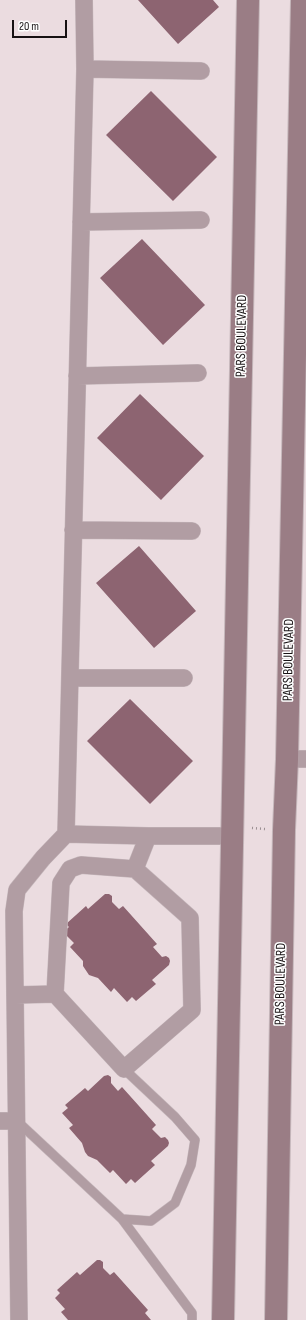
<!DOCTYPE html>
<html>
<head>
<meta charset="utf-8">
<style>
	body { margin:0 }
	#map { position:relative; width:306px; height:1320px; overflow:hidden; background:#ebdce0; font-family:"Sofia Sans Condensed",sans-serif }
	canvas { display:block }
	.scale { position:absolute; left:12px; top:20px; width:55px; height:18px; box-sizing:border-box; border:2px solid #171113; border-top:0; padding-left:5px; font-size:12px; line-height:14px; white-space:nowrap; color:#171113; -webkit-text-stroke:3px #fff; paint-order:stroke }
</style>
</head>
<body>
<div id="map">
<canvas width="306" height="1320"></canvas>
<div class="scale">20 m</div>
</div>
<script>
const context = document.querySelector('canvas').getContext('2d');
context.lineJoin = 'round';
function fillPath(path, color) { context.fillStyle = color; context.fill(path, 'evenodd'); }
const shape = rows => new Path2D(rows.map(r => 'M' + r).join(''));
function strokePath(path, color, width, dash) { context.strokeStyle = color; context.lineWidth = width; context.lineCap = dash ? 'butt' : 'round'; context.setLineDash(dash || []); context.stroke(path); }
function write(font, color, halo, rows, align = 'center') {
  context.font = font + ' "Sofia Sans Condensed",sans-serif'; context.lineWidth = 3; context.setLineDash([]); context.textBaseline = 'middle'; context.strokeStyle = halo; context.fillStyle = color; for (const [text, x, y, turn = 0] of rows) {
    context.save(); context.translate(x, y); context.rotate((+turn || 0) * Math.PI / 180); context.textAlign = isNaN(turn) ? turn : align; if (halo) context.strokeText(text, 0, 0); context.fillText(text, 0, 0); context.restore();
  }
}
const building = shape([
	[138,0,213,0,219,7,178,44],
	[151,91,217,157,173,201,106,135],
	[142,239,205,305,163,345,100,278],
	[140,394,204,456,161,500,97,438],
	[139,546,196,611,154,648,96,583],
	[130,699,193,761,150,804,87,741],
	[105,894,109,894,112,896,112,902,119,909,123,906,157,944,153,947,162,957,166,956,169,958,170,961,169,965,152,980,156,984,136,1001,132,997,127,1002,114,988,111,992,98,978,89,975,83,966,83,961,70,947,74,943,63,932,69,927,66,924,86,906,88,909],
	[108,1075,111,1077,111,1083,118,1091,122,1087,156,1125,152,1129,161,1138,165,1137,168,1140,169,1143,168,1146,151,1161,155,1165,135,1183,131,1179,126,1184,113,1170,110,1173,97,1160,88,1156,85,1152,82,1143,69,1128,73,1125,62,1113,68,1108,65,1105,85,1088,88,1091,104,1076],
	[97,1260,100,1260,103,1262,103,1268,110,1275,114,1272,148,1310,145,1313,151,1320,68,1320,61,1312,65,1309,55,1298,60,1293,57,1290,77,1272,80,1275]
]);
const path = shape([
	[252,828,265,829]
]);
const lane = shape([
	[17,1121,122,1219,151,1221,175,1203,191,1165,195,1140,175,1117,124,1069],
	[122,1219,192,1313,192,1320]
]);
const street = shape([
	[85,69,201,71],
	[81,222,201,220],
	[77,376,198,373],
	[73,530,192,531],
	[70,678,184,678],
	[287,759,306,759],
	[66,834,148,836,231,836],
	[135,869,81,865,70,869,61,883,55,994,124,1069,192,1010,190,918,135,869,148,836],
	[15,995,55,994],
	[0,1121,16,1121],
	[19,1320,14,911,17,890,43,858,66,834,85,69,84,0]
]);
const secondary = shape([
	[223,1320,248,0],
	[276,1320,284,830,287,759,302,0]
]);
const streetNames = [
	["PARS BOULEVARD",242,336,-89],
	["PARS BOULEVARD",289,660,-89],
	["PARS BOULEVARD",281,984,-89]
];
fillPath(building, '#8d6471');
strokePath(lane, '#c5b7bb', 10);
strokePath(street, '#c5b7bb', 18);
strokePath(secondary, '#c5b7bb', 24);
strokePath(path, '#9a8f92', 2.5, [1, 3]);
strokePath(lane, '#b19da3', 9);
strokePath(street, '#b19da3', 17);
strokePath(secondary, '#9a7d85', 22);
write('14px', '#171113', '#fff', streetNames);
</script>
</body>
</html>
